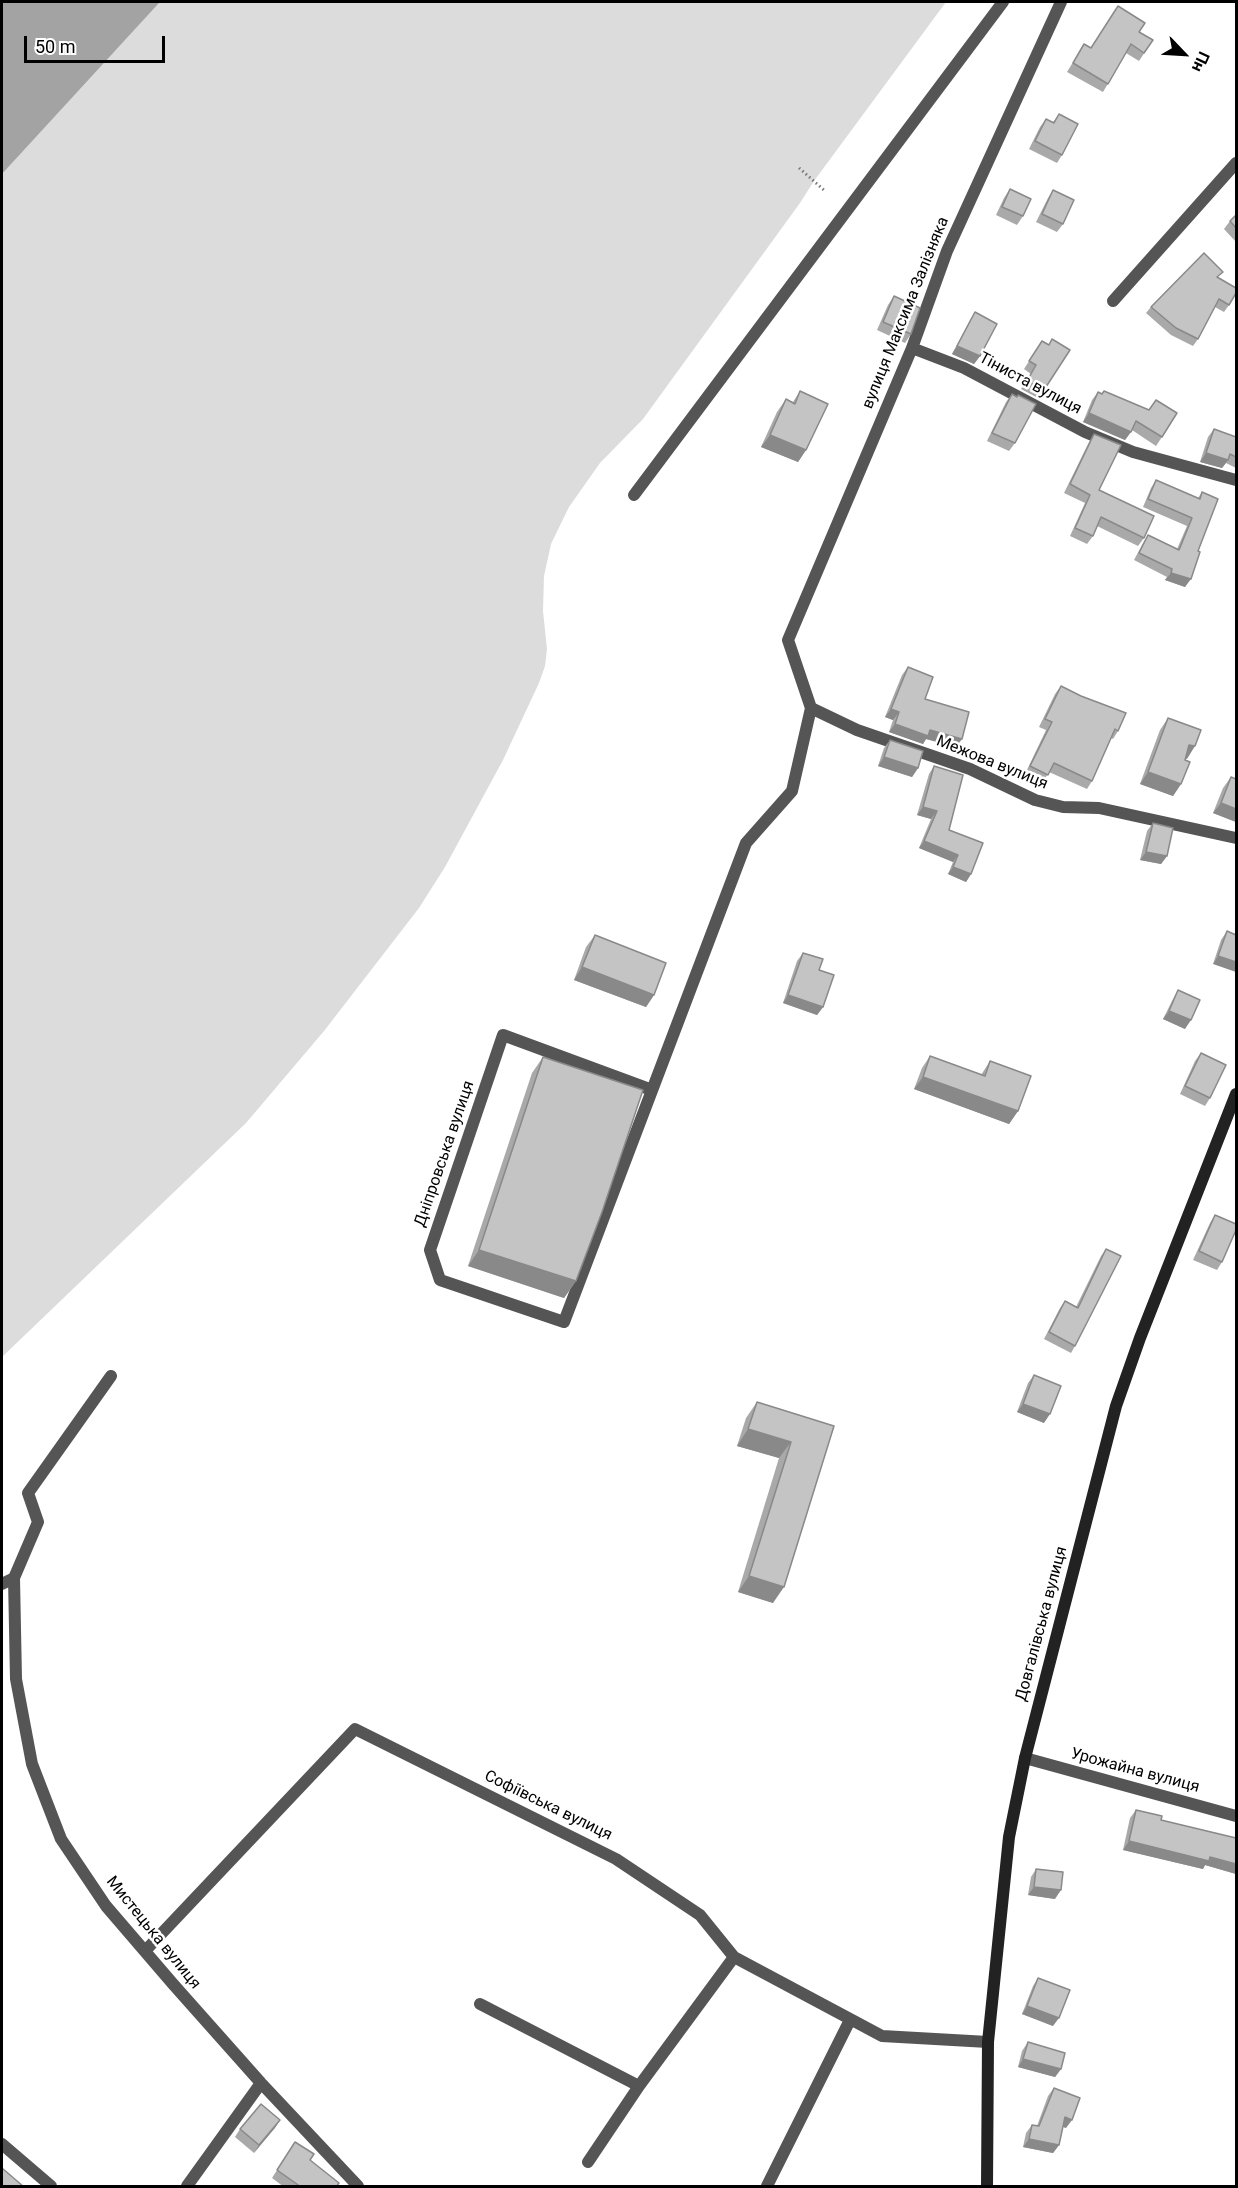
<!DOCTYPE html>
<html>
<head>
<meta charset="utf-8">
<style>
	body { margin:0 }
	#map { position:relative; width:1238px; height:2188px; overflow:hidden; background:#fff; font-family:Roboto,sans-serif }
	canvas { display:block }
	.frame { position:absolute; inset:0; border:3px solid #000; pointer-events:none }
	.north { position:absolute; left:1154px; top:24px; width:60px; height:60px; -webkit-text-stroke:4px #fff; paint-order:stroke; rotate:115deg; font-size:16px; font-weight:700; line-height:24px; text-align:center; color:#000 }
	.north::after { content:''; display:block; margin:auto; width:21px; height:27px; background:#000; clip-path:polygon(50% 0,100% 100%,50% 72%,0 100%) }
	.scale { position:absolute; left:24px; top:36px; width:141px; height:27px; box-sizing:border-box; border:3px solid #000; border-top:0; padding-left:8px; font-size:18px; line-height:21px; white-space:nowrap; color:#000; -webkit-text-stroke:4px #fff; paint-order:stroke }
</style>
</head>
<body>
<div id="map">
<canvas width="1238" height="2188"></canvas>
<div class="frame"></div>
<div class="north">Пн</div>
<div class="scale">50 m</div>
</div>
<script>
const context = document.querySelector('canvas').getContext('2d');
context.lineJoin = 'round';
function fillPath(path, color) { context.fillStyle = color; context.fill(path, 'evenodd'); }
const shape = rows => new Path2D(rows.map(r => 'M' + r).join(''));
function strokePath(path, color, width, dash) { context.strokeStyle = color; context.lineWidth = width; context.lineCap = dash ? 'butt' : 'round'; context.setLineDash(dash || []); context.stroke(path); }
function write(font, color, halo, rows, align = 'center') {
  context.font = font + ' Roboto,sans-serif'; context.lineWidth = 5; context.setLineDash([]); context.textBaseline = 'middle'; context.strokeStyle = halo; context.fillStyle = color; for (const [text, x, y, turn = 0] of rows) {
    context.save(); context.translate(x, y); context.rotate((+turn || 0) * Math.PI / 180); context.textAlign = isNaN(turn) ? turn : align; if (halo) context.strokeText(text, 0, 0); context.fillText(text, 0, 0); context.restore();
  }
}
const green = shape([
	[160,2,946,2,814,181,800,203,643,419,600,463,569,507,551,544,544,576,543,611,547,649,545,666,539,683,503,760,445,867,419,908,324,1031,246,1123,2,1357,2,174]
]);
const water = shape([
	[2,2,160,2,2,174]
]);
const path = shape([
	[799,168,825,191]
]);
const street = shape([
	[1061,2,947,251,912,348,788,640,811,708,857,730,970,769,1035,800,1063,807,1099,808,1236,838],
	[1113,301,1236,163],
	[912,348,964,368,1085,432,1133,452,1236,480],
	[634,495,1003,2],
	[652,1090,503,1035,430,1250,440,1280,564,1322,746,843,792,791,811,708],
	[14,1578,16,1679,32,1764,61,1839,106,1906,173,1984,261,2083,358,2186],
	[2,1584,14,1578,38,1522,28,1493,111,1376],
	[1025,1758,1236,1816],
	[145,1951,355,1729,616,1859,700,1915,734,1957,882,2036,988,2042],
	[480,2004,639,2086],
	[2,2144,51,2186],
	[588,2162,639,2086,734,1957],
	[187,2186,261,2083],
	[767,2186,850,2020]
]);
const secondary = shape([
	[987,2186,988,2042,1009,1837,1025,1758,1116,1406,1140,1338,1236,1094]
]);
const wall = shape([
	[1139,32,1153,40,1139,61,1126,53,1103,92,1067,72,1084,44,1090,48],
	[1059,114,1062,155,1057,163,1029,149,1040,127,1046,119,1053,122],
	[1010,189,1023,216,1017,225,996,215,1004,198],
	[1053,190,1063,224,1057,232,1036,222,1048,198],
	[1236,215,1236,242,1224,229,1230,221],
	[1219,278,1229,305,1224,312,1215,307,1198,339,1193,346,1171,335,1146,313,1151,307],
	[894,296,911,334,905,343,877,330,888,305],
	[975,312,980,356,974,364,952,354,970,320],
	[1052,339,1044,390,1038,398,1021,389,1031,374,1024,369,1042,341,1048,345],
	[800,391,806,450,798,462,761,447,777,412,786,399,793,402],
	[1098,392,1149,410,1156,400,1162,437,1156,446,1132,430,1125,440,1083,422,1092,400],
	[1012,394,1015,443,1009,451,987,441,1006,402],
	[1214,429,1236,437,1236,468,1226,463,1222,468,1200,462,1208,437],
	[1094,434,1099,490,1144,538,1138,546,1097,526,1093,536,1087,544,1070,536,1085,503,1064,493,1089,442],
	[1156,480,1198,498,1202,492,1198,551,1185,587,1165,580,1167,577,1134,560,1143,543,1148,535,1177,549,1187,526,1143,507,1151,488],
	[908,667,925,699,956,747,926,739,923,744,889,732,893,720,885,717,902,675],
	[1061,686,1118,731,1113,739,1111,738,1092,781,1087,789,1049,772,1042,783,1025,774,1046,730,1039,727,1055,694],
	[1168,718,1187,759,1186,758,1181,784,1173,796,1140,784,1160,730],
	[890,740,918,768,912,777,878,766,884,748],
	[934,766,949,830,971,874,966,882,948,874,953,862,919,848,931,819,917,815,929,774],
	[1231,777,1236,822,1213,813,1223,788],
	[1153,823,1167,856,1161,864,1140,860,1147,831],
	[1227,931,1236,935,1213,964,1221,940],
	[595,935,654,995,646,1007,574,980,586,947],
	[803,953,819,970,823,1007,817,1015,783,1003,797,961],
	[1178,990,1185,1029,1163,1019,1173,999],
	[1201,1053,1210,1098,1205,1106,1180,1094,1195,1061],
	[930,1056,981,1075,990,1061,1018,1111,1009,1124,914,1089,922,1068],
	[543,1057,576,1281,564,1298,468,1266,532,1073],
	[1215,1215,1222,1262,1217,1270,1193,1260,1210,1223],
	[1106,1249,1075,1346,1071,1353,1044,1339,1060,1308,1065,1301,1076,1307,1101,1256],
	[1034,1375,1044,1423,1017,1412,1028,1383],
	[757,1402,834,1426,773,1603,738,1592,779,1458,737,1446,746,1418],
	[1136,1810,1161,1820,1236,1838,1236,1874,1205,1865,1203,1869,1123,1850,1130,1818],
	[1036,1869,1055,1899,1028,1895,1031,1877],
	[1038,1978,1053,2026,1022,2014,1033,1986],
	[1028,2042,1061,2069,1055,2077,1018,2067,1022,2051],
	[1054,2088,1066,2128,1063,2127,1059,2145,1053,2153,1023,2147,1026,2133,1032,2125,1037,2126,1048,2096],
	[280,2120,254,2153,235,2137,240,2129],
	[295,2142,310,2160,337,2187,284,2187,272,2178]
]);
const shadedWall = shape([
	[957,346,980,356,974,364,952,354],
	[1089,413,1131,432,1125,440,1083,422],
	[770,435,806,450,798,462,761,447],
	[1206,453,1228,460,1222,468,1200,462],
	[1171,573,1191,579,1185,587,1165,580],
	[891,709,899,712,893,720,885,717],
	[895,724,930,730,962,739,956,747,926,739,923,744,889,732],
	[1189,745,1195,746,1187,759,1181,757],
	[884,757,918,768,912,777,878,766],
	[1148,772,1181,784,1173,796,1140,784],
	[1221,803,1236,809,1236,822,1213,813],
	[923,807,937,811,931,819,917,815],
	[924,841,958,855,953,862,919,848],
	[1146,852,1167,856,1161,864,1140,860],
	[953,867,971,874,966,882,948,874],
	[1218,956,1236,962,1236,972,1213,964],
	[582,967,654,995,646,1007,574,980],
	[788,995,823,1007,817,1015,783,1003],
	[1169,1011,1191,1020,1185,1029,1163,1019],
	[923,1077,1018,1111,1009,1124,914,1089],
	[479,1250,576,1281,564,1298,468,1266],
	[1023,1404,1050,1414,1044,1423,1017,1412],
	[748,1429,791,1442,779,1458,737,1446],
	[749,1576,784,1587,773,1603,738,1592],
	[1129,1841,1210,1857,1236,1864,1236,1874,1205,1865,1203,1869,1123,1850],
	[1034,1887,1061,1890,1055,1899,1028,1895],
	[1027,2006,1059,2018,1053,2026,1022,2014],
	[1023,2059,1061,2069,1055,2077,1018,2067],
	[1065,2117,1072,2120,1066,2128,1059,2125],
	[280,2120,275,2128,254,2153,259,2145],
	[1029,2139,1059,2145,1053,2153,1023,2147]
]);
const building = shape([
	[1118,6,1145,23,1139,32,1153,40,1144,53,1131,44,1108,84,1073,63,1084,44,1091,48,1118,6],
	[1059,114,1078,124,1062,155,1035,141,1046,119,1054,123,1059,114],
	[1010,189,1031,199,1023,216,1002,207,1010,189],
	[1053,190,1074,200,1063,224,1042,214,1053,190],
	[1236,215,1236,228,1230,221,1236,215],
	[1204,253,1223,272,1217,277,1236,288,1236,293,1229,305,1219,299,1198,339,1176,328,1151,307,1204,253],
	[894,296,920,308,911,334,883,322,894,296],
	[975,312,997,324,980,356,957,346,975,312],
	[1052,339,1070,350,1044,390,1027,381,1036,365,1029,361,1042,341,1049,345,1052,339],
	[800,391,828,404,806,450,770,435,786,399,795,404,800,391],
	[1104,391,1149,410,1156,400,1177,413,1162,437,1136,421,1131,432,1089,413,1098,392,1102,394,1104,391],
	[1012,394,1017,397,1018,395,1036,404,1015,443,992,433,1012,394],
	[1214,429,1236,437,1236,457,1230,454,1228,460,1206,453,1214,429],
	[1094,434,1121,445,1099,490,1154,516,1144,538,1101,517,1093,536,1075,528,1090,495,1070,484,1094,434],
	[1156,480,1200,499,1202,492,1218,499,1198,551,1200,552,1191,579,1171,573,1172,569,1139,553,1148,535,1179,550,1192,518,1148,499,1156,480],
	[908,667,933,677,925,699,969,712,962,739,930,730,928,736,895,724,899,712,891,709,908,667],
	[1061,686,1081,696,1126,713,1118,731,1115,729,1092,781,1054,763,1048,775,1030,766,1052,722,1045,719,1061,686],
	[1168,718,1201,730,1195,746,1189,745,1185,760,1190,762,1181,784,1148,772,1168,718],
	[890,740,923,751,918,768,884,757,890,740],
	[934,766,963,775,949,830,983,843,971,874,953,867,958,855,924,841,937,811,923,807,934,766],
	[1231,777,1236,779,1236,809,1221,803,1231,777],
	[1153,823,1173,828,1167,856,1146,852,1153,823],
	[1227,931,1236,935,1236,962,1218,956,1227,931],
	[595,935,666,963,654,995,582,967,595,935],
	[803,953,823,959,819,970,834,975,823,1007,788,995,803,953],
	[1178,990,1200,1000,1191,1020,1169,1011,1178,990],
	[1201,1053,1226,1065,1210,1098,1185,1086,1201,1053],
	[930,1056,985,1076,990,1061,1031,1076,1018,1111,923,1077,930,1056],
	[543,1057,643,1090,602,1212,576,1281,479,1250,543,1057],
	[1215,1215,1236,1224,1236,1230,1222,1262,1199,1251,1215,1215],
	[1106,1249,1121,1256,1075,1346,1049,1332,1065,1301,1078,1308,1106,1249],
	[1034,1375,1061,1386,1050,1414,1023,1404,1034,1375],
	[757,1402,834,1426,784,1587,749,1576,791,1442,748,1429,757,1402],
	[1136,1810,1162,1816,1161,1820,1236,1838,1236,1864,1210,1857,1209,1861,1129,1841,1136,1810],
	[1036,1869,1063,1872,1061,1890,1034,1887,1036,1869],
	[1038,1978,1070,1990,1059,2018,1027,2006,1038,1978],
	[1028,2042,1065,2053,1061,2069,1023,2059,1028,2042],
	[1054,2088,1080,2098,1072,2120,1065,2117,1059,2145,1029,2139,1032,2125,1039,2126,1054,2088],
	[261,2104,280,2120,259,2145,240,2129,261,2104],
	[295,2142,314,2154,310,2160,339,2183,336,2187,301,2187,277,2170,295,2142],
	[2,2168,24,2187,2,2187,2,2168]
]);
const streetNames = [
	["вулиця Максима Залізняка",906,313,-68],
	["Тіниста вулиця",1030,384,28],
	["Межова вулиця",992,763,22],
	["Дніпровська вулиця",445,1154,-71],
	["Довгалівська вулиця",1042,1624,-75],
	["Урожайна вулиця",1135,1771,15],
	["Софіївська вулиця",548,1806,26],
	["Мистецька вулиця",153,1933,51]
];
fillPath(green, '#dcdcdc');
fillPath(water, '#a3a3a3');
strokePath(path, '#777', 3, [1.5, 3]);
strokePath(street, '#555', 12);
strokePath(secondary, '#222', 12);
fillPath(wall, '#a9a9a9');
fillPath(shadedWall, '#898989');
fillPath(building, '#c4c4c4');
strokePath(building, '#898989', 1.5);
write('16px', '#000', '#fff', streetNames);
</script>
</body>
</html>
